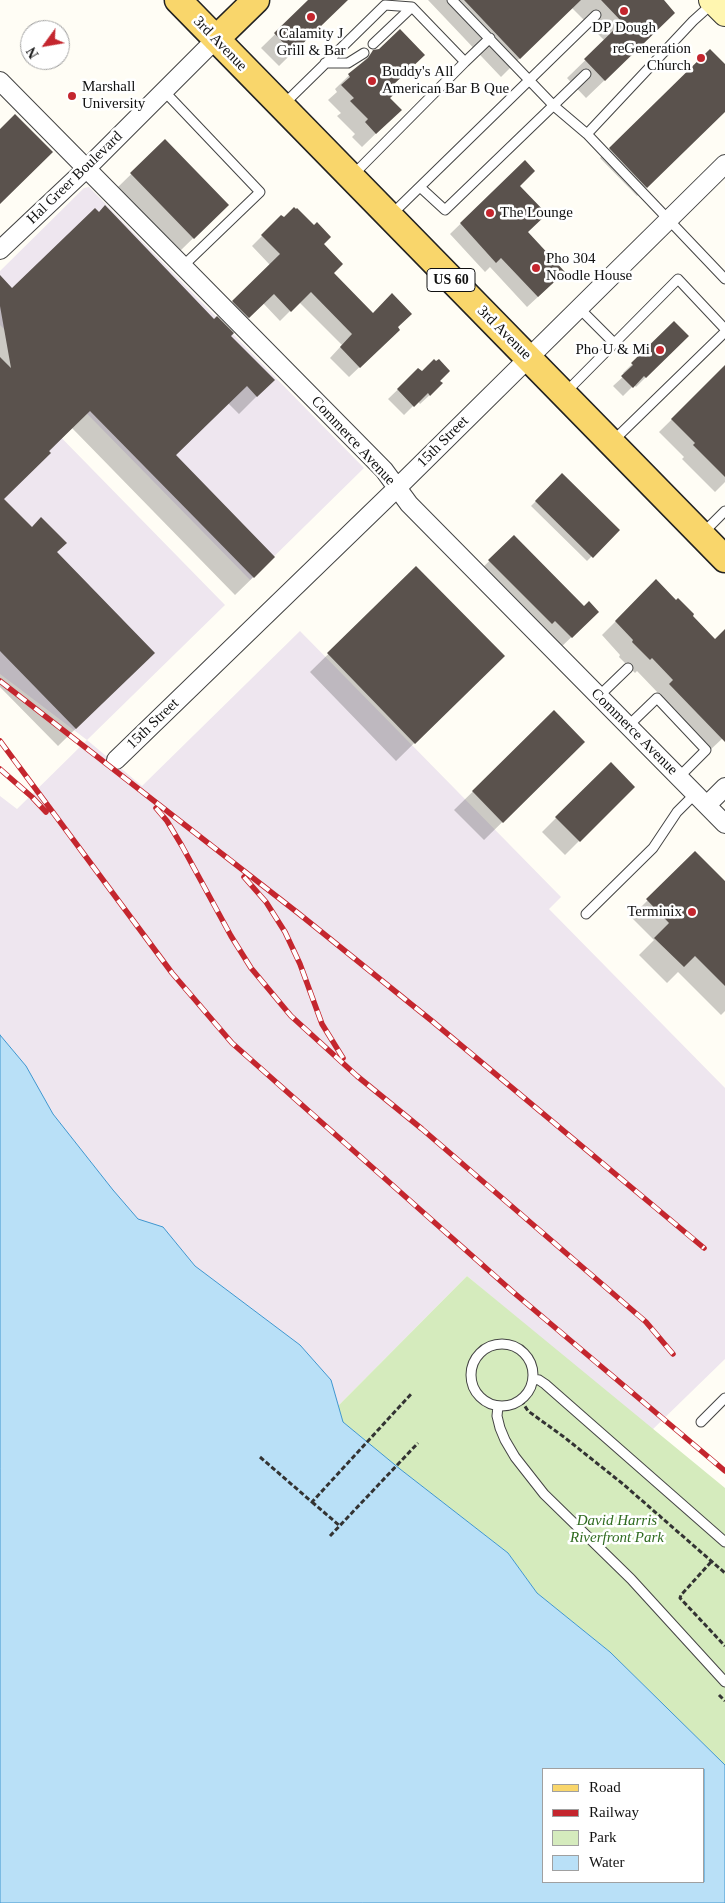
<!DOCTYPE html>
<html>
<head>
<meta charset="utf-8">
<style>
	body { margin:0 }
	#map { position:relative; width:725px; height:1903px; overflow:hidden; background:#fffdf5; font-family:"Times New Roman",serif }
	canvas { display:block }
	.legend { position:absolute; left:542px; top:1768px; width:162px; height:115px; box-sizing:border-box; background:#fff; border:1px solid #a0a0a0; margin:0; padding:6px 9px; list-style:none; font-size:15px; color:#111 }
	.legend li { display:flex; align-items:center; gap:10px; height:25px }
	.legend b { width:25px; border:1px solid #a0a0a0 }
	.north { position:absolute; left:20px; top:20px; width:50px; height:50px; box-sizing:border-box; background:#fff; border:1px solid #a0a0a0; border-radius:50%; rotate:238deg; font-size:14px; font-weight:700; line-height:20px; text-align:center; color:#111 }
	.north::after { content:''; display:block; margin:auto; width:18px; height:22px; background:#c4262e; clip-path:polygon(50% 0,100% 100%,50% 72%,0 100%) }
</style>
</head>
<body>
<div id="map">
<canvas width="725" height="1903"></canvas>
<ul class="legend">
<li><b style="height:6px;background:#f9d66b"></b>Road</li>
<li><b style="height:6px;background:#c4262e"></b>Railway</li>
<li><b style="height:14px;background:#d5ebbd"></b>Park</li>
<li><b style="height:14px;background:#b9e0f7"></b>Water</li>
</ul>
<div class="north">N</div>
</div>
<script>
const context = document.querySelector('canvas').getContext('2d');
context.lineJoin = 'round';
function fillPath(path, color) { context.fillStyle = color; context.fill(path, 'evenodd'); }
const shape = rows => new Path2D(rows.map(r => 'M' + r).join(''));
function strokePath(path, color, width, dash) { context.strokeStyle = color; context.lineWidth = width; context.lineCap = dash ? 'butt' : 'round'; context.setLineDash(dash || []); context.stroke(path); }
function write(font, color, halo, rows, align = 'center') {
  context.font = font + ' "Times New Roman",serif'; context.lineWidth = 5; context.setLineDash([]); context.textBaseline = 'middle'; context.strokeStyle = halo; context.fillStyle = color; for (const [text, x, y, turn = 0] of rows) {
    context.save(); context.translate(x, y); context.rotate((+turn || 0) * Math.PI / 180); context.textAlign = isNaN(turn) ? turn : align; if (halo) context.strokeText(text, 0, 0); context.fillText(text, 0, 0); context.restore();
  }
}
const industrial = shape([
	[89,187,364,468,250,580,0,325,0,271,84,188],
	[0,375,225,605,87,740,142,786,300,631,561,897,549,909,725,1088,725,1359,651,1431,467,1276,338,1406,331,1380,300,1345,195,1266,163,1227,138,1220,113,1190,53,1114,26,1066,0,1035,0,796,17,809,87,740,0,674]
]);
const green = shape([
	[467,1276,725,1488,725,1765,610,1652,537,1593,508,1553,400,1469,343,1422,338,1406]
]);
const water = shape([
	[0,1035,26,1066,53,1114,113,1190,138,1219,163,1227,195,1266,300,1345,331,1380,343,1422,400,1469,508,1553,537,1593,610,1652,725,1765,725,1903,0,1903,0,1035],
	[544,1769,704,1769,704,1882,544,1882,544,1769]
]);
const shadow = shape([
	[310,0,346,0,279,66,261,48],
	[428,0,661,0,656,31,586,98,567,78,605,41,571,7,501,77],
	[710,50,725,66,725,111,637,196,600,158],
	[374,51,392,85,389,98,400,110,362,147,352,137,355,134,337,116,341,113,328,100,337,92,335,89],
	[165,141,227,205,179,252,117,188],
	[525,161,518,186,527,232,553,283,527,307,490,267,485,272,450,234],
	[281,217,322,244,332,273,372,314,396,328,388,340,349,377,330,358,342,345,299,302,280,321,263,303,238,328,223,312,270,265,252,246],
	[0,277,12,289,229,336,273,380,239,414,228,403,175,456,274,557,235,595,72,428,3,499,153,653,58,746,0,687],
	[674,323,687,336,636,387,634,385,623,396,613,386,625,375,623,373],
	[725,367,725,482,715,492,682,459,684,457,659,432],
	[418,370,438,381,432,393,420,404,418,401,404,415,388,399],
	[562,475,618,530,587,561,531,506],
	[514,537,584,625,558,650,476,574],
	[416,568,503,656,396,761,310,672],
	[656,581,715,641,725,632,725,736,708,752,660,695,637,671,635,673,619,657,620,655,602,635],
	[554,712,584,742,484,840,454,810],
	[611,763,633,787,565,855,542,832],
	[695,853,725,882,725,1011,721,1015,678,972,667,983,639,955,654,940,631,917]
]);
const building = shape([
	[308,0,348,0,293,53,274,33],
	[464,0,581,0,520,59],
	[601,0,664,0,675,13,605,81,584,59,622,22],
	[400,29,425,55,393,85,399,90,390,98,402,110,376,134,365,122,368,119,350,101,354,98,341,85,350,77,348,74,368,58,373,50,379,49],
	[710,49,725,64,725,112,647,188,609,148],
	[15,114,53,152,0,204,0,129],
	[165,139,229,205,194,239,130,173],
	[525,160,535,171,520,186,547,214,528,232,565,272,538,297,501,258,496,263,460,223],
	[105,205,214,319,217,316,234,333,231,336,275,380,257,397,247,386,176,455,275,557,254,578,90,411,49,451,51,453,4,499,32,527,41,517,67,543,57,552,155,653,76,729,0,651,0,357,11,368,0,306,0,275,12,288,95,208,99,212],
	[294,207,296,209,297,208,314,225,317,222,331,237,324,244,343,264,334,273,373,313,392,293,412,314,398,327,400,330,360,368,340,347,352,334,311,292,291,312,274,294,249,318,232,301,280,254,261,235,281,215,284,217],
	[674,321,689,336,646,378,644,376,633,388,621,376,633,365,631,363],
	[434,359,436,361,439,359,450,371,440,381,443,383,430,396,428,393,414,407,397,389,418,368,422,371],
	[725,365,725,477,693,445,695,443,671,419],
	[562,473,620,530,593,558,535,501],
	[514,535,584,606,589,601,599,612,572,638,555,621,552,624,488,560],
	[416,566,505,656,415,744,327,653],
	[656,579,676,600,678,598,694,614,693,616,715,639,725,629,725,742,669,684,673,680,652,658,650,660,632,642,633,640,615,621],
	[554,710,585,742,503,823,472,791],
	[611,762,635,787,580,842,555,817],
	[695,851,725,881,725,986,695,956,684,967,654,938,669,923,646,899]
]);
const path = shape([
	[521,1400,528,1411,564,1437,623,1484,725,1573],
	[260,1457,312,1502,412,1393],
	[312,1502,340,1526],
	[330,1536,418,1443],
	[711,1562,681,1595,680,1598,725,1646],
	[719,1695,725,1701]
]);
const lane = shape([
	[452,0,554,106,587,134,725,279],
	[373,44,412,7],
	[465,62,490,38],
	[325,63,348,63,364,53],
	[164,91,260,192,183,266],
	[283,105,385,5,412,7,465,62,353,175],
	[587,134,693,21,713,3],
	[420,187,445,210,586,74],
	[391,215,596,15],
	[579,308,615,344],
	[566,392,678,279,725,329],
	[613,441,725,332],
	[703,533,725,511],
	[599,696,628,668],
	[628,726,657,698,706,750,679,777],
	[586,914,653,848,677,812,695,794],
	'471 1375a31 31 0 1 1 62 0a31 31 0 1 1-62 0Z',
	[533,1379,539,1380,545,1384,725,1542],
	[498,1406,497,1416,500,1428,505,1440,515,1457,544,1494,631,1579,725,1682],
	[701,1422,725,1398]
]);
const street = shape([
	[0,81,384,470,409,504,725,824],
	[0,250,87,168,216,39],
	[116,760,397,488,725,164],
	[707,805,725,787]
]);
const secondary = shape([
	[711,0,725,14]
]);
const primary = shape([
	[178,0,725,559],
	[216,39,256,0]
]);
const rail = shape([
	[0,681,298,913,432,1021,704,1248],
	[0,741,172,973,232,1043,513,1292,725,1471],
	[0,769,32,797,46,812],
	[156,808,167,821,182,846,231,936,251,968,291,1016,357,1076,422,1129,646,1322,673,1354],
	[244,877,266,902,285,932,300,964,322,1024,343,1058]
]);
const markers = [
	[624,11,5,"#c4262e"],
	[311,17,5,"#c4262e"],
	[701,58,5,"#c4262e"],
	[372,81,5,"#c4262e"],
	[72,96,5,"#c4262e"],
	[490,213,5,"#c4262e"],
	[536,268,5,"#c4262e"],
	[660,350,5,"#c4262e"],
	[692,912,5,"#c4262e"]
];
const shields = [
	[451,280,48]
];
const shieldNames = [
	["US 60",451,280]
];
const poiNames = [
	["DP Dough",624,28,"center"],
	["Calamity J",311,34,"center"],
	["Grill & Bar",311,51,"center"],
	["reGeneration",691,49,"right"],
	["Church",691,66,"right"],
	["Buddy's All",382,72],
	["American Bar B Que",382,89],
	["Marshall",82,87],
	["University",82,104],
	["The Lounge",500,213],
	["Pho 304",546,259],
	["Noodle House",546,276],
	["Pho U & Mi",650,350,"right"],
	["Terminix",682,912,"right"]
];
const streetNames = [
	["3rd Avenue",220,44,46],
	["Hal Greer Boulevard",75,178,-44],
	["3rd Avenue",504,333,45],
	["Commerce Avenue",353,441,47],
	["15th Street",443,442,-45],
	["15th Street",153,724,-44],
	["Commerce Avenue",634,732,45]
];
const parkNames = [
	["David Harris",617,1521],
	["Riverfront Park",617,1538]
];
fillPath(industrial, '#eee6ef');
fillPath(green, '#d5ebbd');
fillPath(water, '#b9e0f7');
strokePath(water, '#3f96cf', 1);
fillPath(shadow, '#0003');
fillPath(building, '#5a524d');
strokePath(lane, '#444', 11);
strokePath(street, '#444', 20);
strokePath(secondary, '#333', 26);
strokePath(primary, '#222', 29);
strokePath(path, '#333', 3, [5, 2.5]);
strokePath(lane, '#fff', 9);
strokePath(street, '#fff', 18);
strokePath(secondary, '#fff6b0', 24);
strokePath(primary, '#f9d66b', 26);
strokePath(rail, '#c4262e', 5.5);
strokePath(rail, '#fff', 4, [11]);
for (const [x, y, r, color] of markers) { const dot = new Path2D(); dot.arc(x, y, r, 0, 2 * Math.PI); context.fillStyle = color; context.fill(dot); strokePath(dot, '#fff', 2); }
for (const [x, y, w] of shields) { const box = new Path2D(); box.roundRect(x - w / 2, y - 11.5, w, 23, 4); context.fillStyle = '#fff'; context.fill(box); strokePath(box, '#111', 1); }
write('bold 14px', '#111', null, shieldNames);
write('15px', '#111', '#fff', poiNames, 'left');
write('15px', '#111', '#fff', streetNames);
write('italic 15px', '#2f6b1f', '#fff', parkNames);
</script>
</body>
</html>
